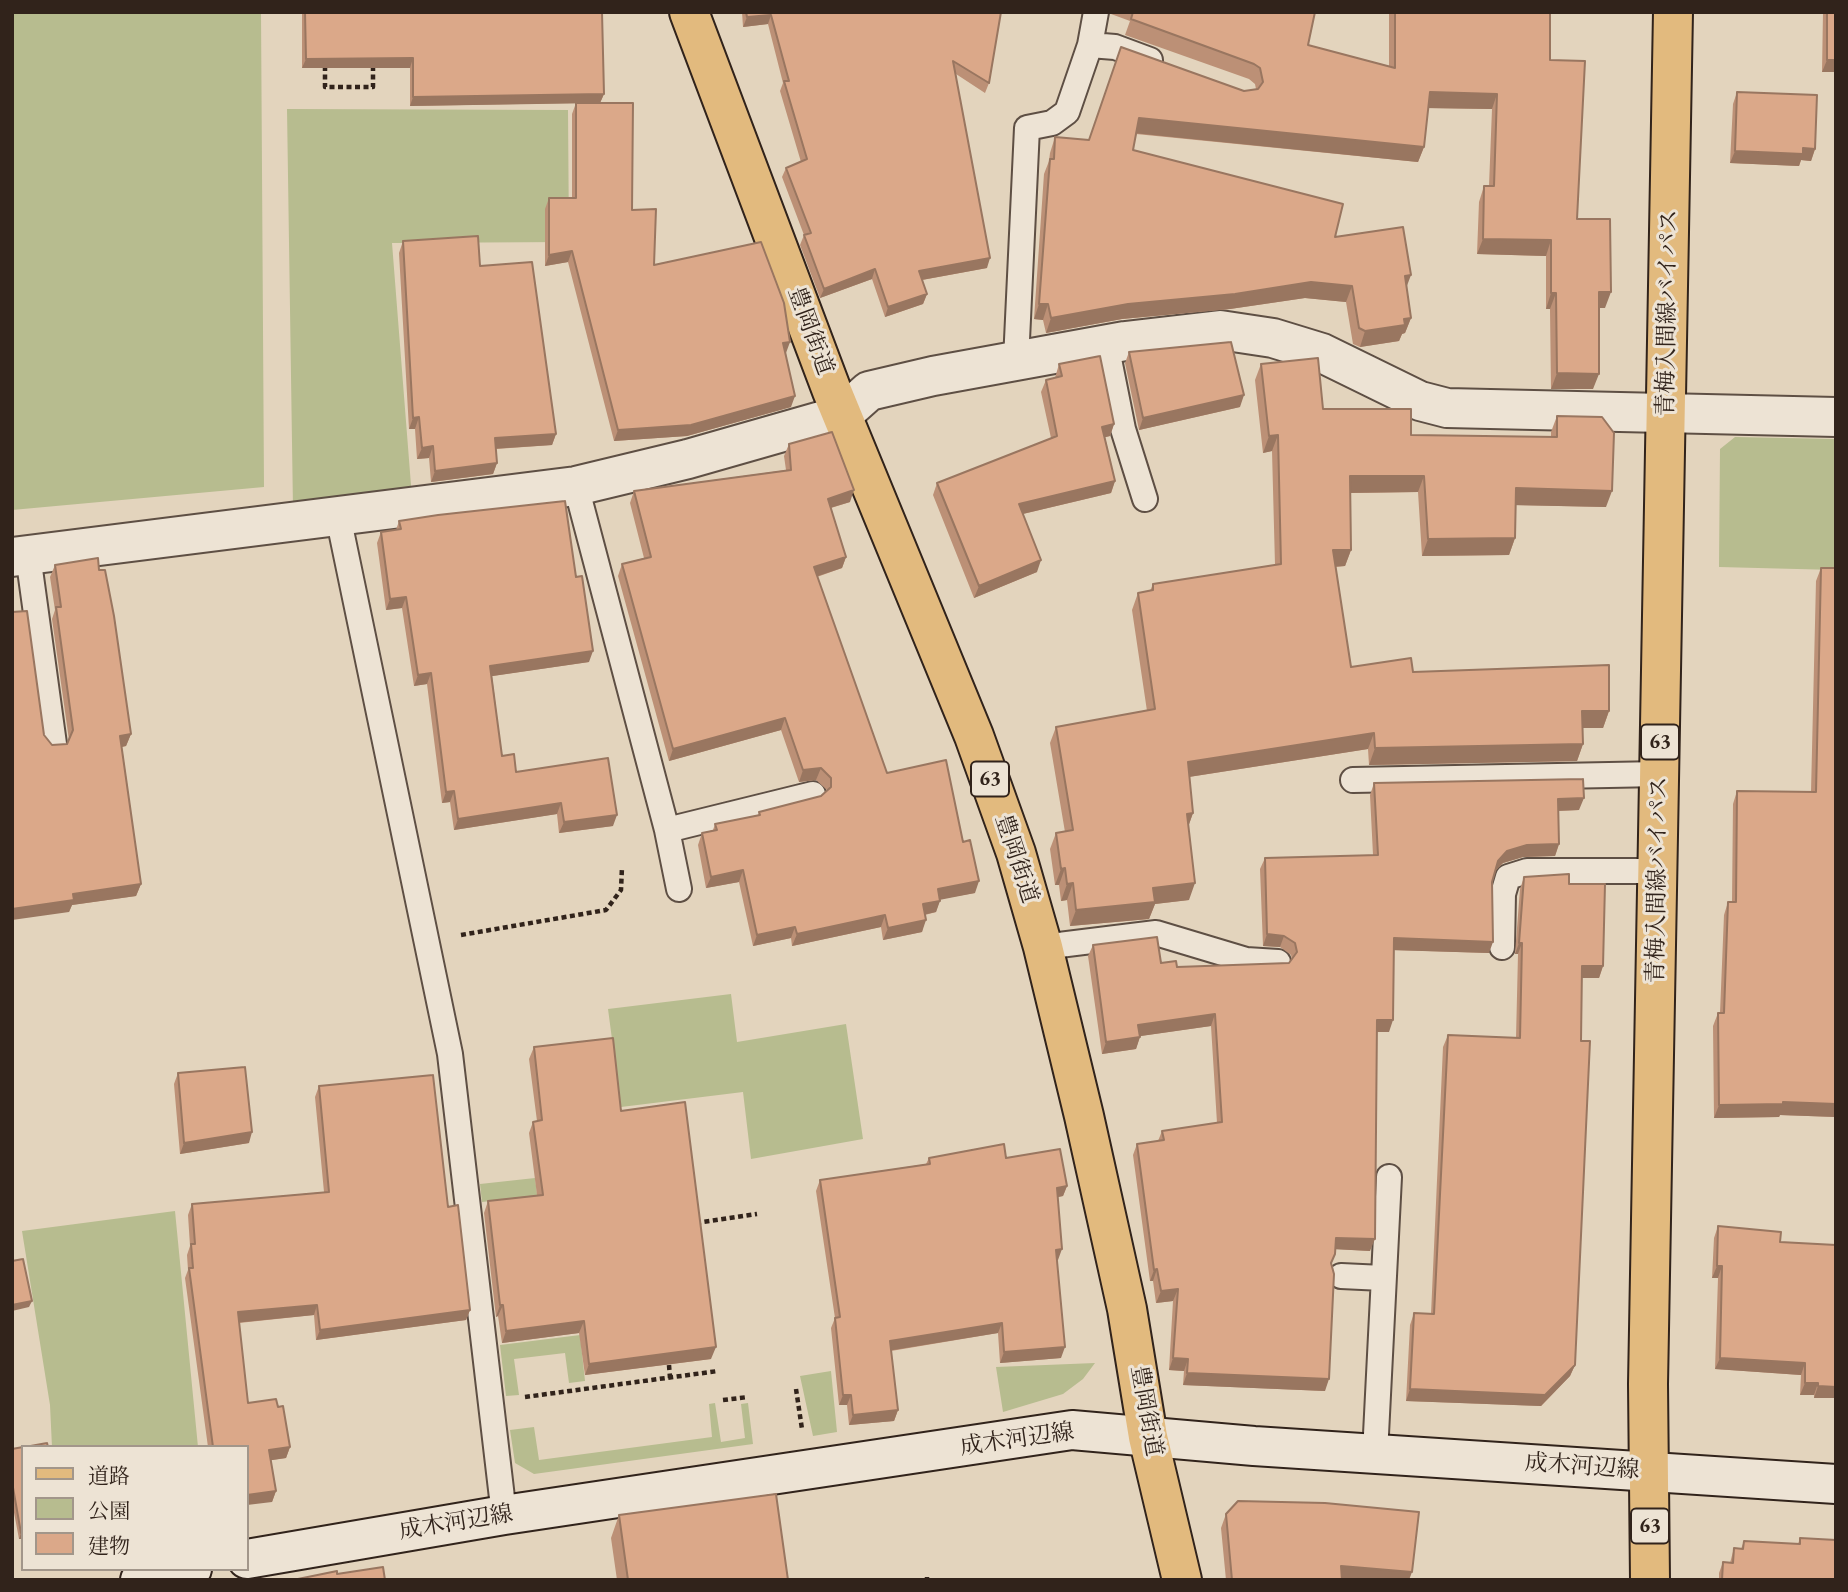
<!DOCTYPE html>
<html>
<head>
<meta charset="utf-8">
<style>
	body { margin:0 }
	#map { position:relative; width:1848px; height:1592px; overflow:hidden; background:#e3d4bd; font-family:"EB Garamond","Noto Serif JP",serif }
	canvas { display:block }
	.frame { position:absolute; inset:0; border:14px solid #31231b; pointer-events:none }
	.legend { position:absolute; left:21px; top:1445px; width:228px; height:126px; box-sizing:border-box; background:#ede3d4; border:2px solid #a2968a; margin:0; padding:9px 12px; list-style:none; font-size:21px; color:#31231b }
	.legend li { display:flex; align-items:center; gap:14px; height:35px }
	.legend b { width:35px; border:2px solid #a2968a }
</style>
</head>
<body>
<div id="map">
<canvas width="1848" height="1592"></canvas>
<div class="frame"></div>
<ul class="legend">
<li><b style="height:9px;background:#e2ba7e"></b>道路</li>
<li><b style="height:19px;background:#b7bc8f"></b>公園</li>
<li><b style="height:19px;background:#dba889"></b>建物</li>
</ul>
</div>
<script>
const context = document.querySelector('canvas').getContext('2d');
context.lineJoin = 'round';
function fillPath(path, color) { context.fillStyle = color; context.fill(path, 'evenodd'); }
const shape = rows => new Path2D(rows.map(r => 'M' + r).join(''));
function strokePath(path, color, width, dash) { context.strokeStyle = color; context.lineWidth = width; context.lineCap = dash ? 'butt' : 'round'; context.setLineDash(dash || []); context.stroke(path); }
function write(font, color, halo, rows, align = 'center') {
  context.font = font + ' "EB Garamond","Noto Serif JP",serif'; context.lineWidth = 6; context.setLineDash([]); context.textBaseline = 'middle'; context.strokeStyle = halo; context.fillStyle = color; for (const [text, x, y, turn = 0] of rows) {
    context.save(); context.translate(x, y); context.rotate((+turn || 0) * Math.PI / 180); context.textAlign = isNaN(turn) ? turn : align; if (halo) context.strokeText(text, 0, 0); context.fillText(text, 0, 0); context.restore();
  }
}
const green = shape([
	[12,12,261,12,264,487,12,510],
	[287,109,568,110,569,242,392,243,412,498,293,509],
	[1735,437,1836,439,1836,570,1719,567,1720,449],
	[731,994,737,1042,846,1024,863,1139,751,1159,743,1092,621,1107,608,1009],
	[535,1178,544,1250,516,1198,482,1202,480,1184],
	[175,1211,198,1447,52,1447,50,1405,22,1231],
	[580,1335,585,1381,569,1383,565,1353,514,1359,519,1395,506,1396,500,1345],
	[1095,1363,1083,1379,1063,1394,1003,1412,996,1367],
	[831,1371,837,1432,813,1436,800,1376],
	[715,1403,721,1442,745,1438,741,1404,748,1403,753,1444,534,1474,515,1463,510,1430,534,1427,539,1460,712,1437,709,1404]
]);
const path = shape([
	[325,66,325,87,373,87,373,63],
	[461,935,606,910,621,890,622,867],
	[696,1223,757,1214],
	[669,1365,670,1378],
	[796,1389,802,1429],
	[525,1397,718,1371],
	[723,1400,748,1397],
	[927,1580,927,1577]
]);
const lane = shape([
	[1090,45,1115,47,1150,60],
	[1106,344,1123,429,1145,499],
	[1016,361,1027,128,1052,123,1067,112,1090,45,1096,12],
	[576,486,667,830,679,889],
	[338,516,450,1054,504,1515],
	[28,555,54,744],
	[1353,780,1660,774],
	[667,830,813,794],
	[1043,947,1156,933,1246,960,1278,962],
	[1502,947,1503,894,1508,877,1527,871,1658,871],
	[1341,1276,1383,1278],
	[1375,1454,1389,1177]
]);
const street = shape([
	[12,557,576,486,688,459,842,415,869,391,933,376,1125,341,1220,330,1273,338,1322,353,1420,401,1447,408,1836,417]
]);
const secondary = shape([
	[247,1559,504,1515,1072,1430,1254,1446,1836,1484],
	[140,1580,192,1569]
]);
const primary = shape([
	[689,12,832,391,974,736,1016,853,1043,947,1084,1116,1127,1309,1148,1437,1182,1580],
	[1650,1580,1648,1384,1673,12]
]);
const wall = shape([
	[302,12,602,12,604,94,600,103,632,210,654,265,786,353,791,407,687,436,614,441,568,262,545,266,545,209,549,198,572,198,572,114,576,103,410,106,410,68,302,68],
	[742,12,1001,12,989,83,985,93,956,74,987,268,922,280,927,294,923,304,885,317,872,279,820,298,800,245,804,235,782,177,786,168,801,162,780,91,783,83,768,24,743,27],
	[1111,12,1315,12,1308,45,1389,66,1389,12,1550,12,1550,60,1577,219,1605,308,1599,308,1593,389,1551,389,1550,309,1546,309,1546,256,1477,254,1479,202,1484,186,1489,186,1492,109,1428,108,1424,147,1418,162,1136,134,1133,150,1335,237,1406,288,1411,318,1405,333,1402,334,1399,341,1360,347,1353,344,1346,302,1305,298,1230,309,1122,319,1046,333,1043,320,1034,319,1044,174,1049,161,1050,153,1055,137,1089,140,1244,91,1256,89,1255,84,1249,79,1125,35,1130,21,1111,14],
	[1823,12,1836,12,1836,72,1822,72],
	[1737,92,1815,149,1811,161,1801,160,1799,166,1730,163,1733,104],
	[403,241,480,266,556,434,552,445,496,449,497,463,493,474,431,482,429,458,417,459,415,429,409,429,399,253],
	[1129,352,1240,407,1139,430,1125,363],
	[1059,364,1114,424,1110,436,1105,437,1115,481,1111,493,1023,514,1037,572,974,598,933,495,937,483,1051,438,1041,392,1046,380,1055,378],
	[1261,364,1323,409,1411,435,1551,437,1551,432,1557,416,1606,507,1515,505,1515,538,1509,555,1422,556,1418,492,1350,493,1351,550,1345,566,1336,567,1351,667,1413,672,1609,711,1603,728,1583,728,1583,744,1577,761,1369,765,1368,749,1189,777,1193,813,1188,827,1189,900,1155,904,1149,919,1070,926,1067,900,1061,901,1059,885,1055,885,1050,849,1056,833,1065,832,1050,743,1056,727,1147,711,1132,610,1138,593,1150,591,1153,584,1275,565,1272,451,1263,453,1255,380],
	[789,444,850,502,831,508,846,557,842,568,817,577,887,773,963,842,975,893,940,899,936,912,925,915,922,932,883,940,881,927,792,946,791,938,753,946,739,882,706,888,698,845,702,833,713,830,715,824,758,816,759,812,821,796,827,790,816,780,799,782,781,730,669,761,618,576,622,564,644,558,630,503,634,491,786,470,784,456],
	[399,521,576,577,589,662,492,676,502,756,516,772,613,826,559,833,557,814,454,830,450,802,442,803,427,684,414,686,402,608,386,610,377,543,381,532,396,530],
	[55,565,99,570,131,734,126,746,122,747,141,884,136,896,72,905,69,912,44,735,52,745,67,744,69,740,52,619,55,610,50,577],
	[1821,568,1836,1117,1780,1115,1779,1117,1714,1118,1713,1026,1718,1013,1720,1013,1724,915,1728,902,1732,902,1733,804,1737,791,1811,792,1816,581],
	[1374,783,1579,810,1558,811,1559,844,1555,856,1523,857,1503,863,1495,871,1492,882,1489,953,1394,950,1389,1032,1377,1032,1370,1251,1335,1249,1335,1254,1331,1265,1325,1391,1183,1385,1184,1371,1169,1370,1173,1301,1156,1303,1153,1281,1150,1281,1133,1155,1137,1144,1158,1141,1162,1131,1217,1123,1211,1026,1140,1036,1136,1049,1102,1054,1088,956,1093,945,1177,967,1289,963,1292,960,1291,955,1280,947,1263,946,1260,869,1265,858,1373,855,1370,795],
	[1524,877,1569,884,1603,966,1599,978,1582,978,1575,1365,1570,1376,1541,1406,1406,1401,1410,1325,1414,1313,1431,1314,1443,1047,1448,1035,1516,1038,1518,954,1515,954,1520,889],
	[534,1047,621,1111,711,1359,585,1375,579,1333,502,1343,498,1316,496,1317,484,1213,488,1201,537,1195,529,1133,533,1122,537,1121,529,1059],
	[178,1073,249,1143,180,1154,174,1084],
	[319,1086,448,1207,470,1310,466,1320,316,1340,314,1315,239,1323,248,1403,278,1407,290,1447,286,1458,271,1460,276,1491,272,1502,247,1447,208,1447,185,1278,188,1270,187,1255,190,1246,188,1215,192,1204,324,1192,315,1097],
	[929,1158,1006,1158,1067,1186,1063,1196,1058,1197,1058,1260,1057,1260,1061,1358,1000,1363,998,1333,891,1351,898,1410,894,1421,849,1425,847,1405,839,1405,831,1328,835,1318,816,1191,820,1180,926,1164],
	[1718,1226,1780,1242,1836,1398,1814,1398,1814,1395,1800,1395,1801,1375,1715,1369,1718,1278,1712,1278,1714,1238],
	[23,1447,23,1539,19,1539,12,1502,12,1449],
	[1226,1514,1409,1580,1226,1580,1221,1528],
	[619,1515,788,1580,617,1580,611,1538],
	[1800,1538,1836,1580,1719,1580,1719,1573,1723,1562,1730,1563,1734,1548,1741,1549,1744,1541,1798,1544]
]);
const shadedWall = shape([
	[771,15,768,24,743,27,747,17],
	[413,58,410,68,302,68,306,59],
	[1827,60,1836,60,1836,72,1822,72],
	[1430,92,1497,94,1492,109,1424,108],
	[604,94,600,103,410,106,413,97],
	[1139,118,1424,147,1418,162,1133,133],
	[1803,148,1815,149,1811,161,1801,160,1799,166,1730,163,1735,151],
	[1483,239,1551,240,1546,256,1477,254],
	[572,251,568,262,545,266,549,255],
	[990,258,987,268,916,281,919,271],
	[875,269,872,279,820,298,824,289],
	[1411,275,1405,291,1405,276],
	[1311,282,1352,286,1346,302,1305,298,1230,309,1122,319,1046,333,1051,318,1128,304],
	[1599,292,1611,292,1605,308,1593,308],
	[1551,293,1556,293,1550,309,1546,309],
	[927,294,923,304,885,317,888,307],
	[1039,304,1048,304,1043,320,1034,319],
	[1411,318,1405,333,1402,334,1399,341,1360,347,1365,331,1404,319],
	[790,342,786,353,779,354,783,343],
	[1557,373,1599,374,1593,389,1551,389],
	[1244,395,1240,407,1139,430,1143,418],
	[795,396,791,407,687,436,614,441,618,430],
	[419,417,415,429,409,429,413,418],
	[1114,424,1110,436,1098,439,1102,427],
	[556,434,552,445,491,449,495,438],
	[1278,435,1272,451,1263,453,1269,436],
	[433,446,429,458,417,459,422,448],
	[497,463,493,474,431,482,435,471],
	[1350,476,1424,476,1418,492,1344,493],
	[1115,481,1111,493,1014,516,1019,504],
	[1516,488,1612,491,1606,507,1510,505],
	[854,490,850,502,823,510,828,499],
	[1515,538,1509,555,1422,556,1428,539],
	[1333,550,1351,550,1345,566,1327,567],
	[846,557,842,568,809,579,814,567],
	[1041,560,1037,572,974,598,979,586],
	[406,597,402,608,386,610,390,599],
	[593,651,589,662,486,677,490,666],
	[431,673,427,684,414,686,418,675],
	[1582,711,1609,711,1603,728,1576,728],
	[785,718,781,730,669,761,673,749],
	[1374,733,1368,749,1182,778,1188,762],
	[131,734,126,746,116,748,120,736],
	[1583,744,1577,761,1369,765,1375,748],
	[821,768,816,780,799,782,803,770],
	[454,791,450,802,442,803,446,792],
	[1584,798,1579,810,1553,811,1558,799],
	[561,803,557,814,454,830,458,819],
	[1193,813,1187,830,1187,814],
	[617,815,613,826,559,833,564,822],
	[1559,844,1555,856,1523,857,1503,863,1494,872,1498,861,1507,851,1527,845],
	[1065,868,1059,885,1055,885,1061,869],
	[743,870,739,882,706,888,711,877],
	[979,881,975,893,934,901,938,889],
	[1073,883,1067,900,1061,901,1067,884],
	[1195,883,1189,900,1155,904,1149,919,1070,926,1076,910,1153,888],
	[141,884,136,896,72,905,69,912,12,920,12,909,73,894],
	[940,901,936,912,918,916,923,904],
	[885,915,881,927,792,946,797,934],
	[926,920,922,932,883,940,888,928],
	[795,927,791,938,753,946,757,935],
	[1267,934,1284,936,1280,947,1263,946],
	[1394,938,1493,942,1489,953,1389,950],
	[1519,943,1522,943,1518,954,1515,954],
	[1582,966,1603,966,1599,978,1578,978],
	[1215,1014,1211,1026,1134,1037,1138,1025],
	[1377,1020,1393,1020,1389,1032,1373,1032],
	[1140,1037,1136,1049,1102,1054,1106,1042],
	[1783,1102,1836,1104,1836,1117,1780,1115,1779,1117,1714,1118,1719,1105],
	[252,1132,249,1143,180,1154,184,1143],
	[1067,1186,1063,1196,1053,1198,1057,1188],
	[1336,1238,1375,1239,1370,1251,1332,1249],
	[1062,1249,1058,1260,1052,1260,1056,1250],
	[1717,1266,1722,1266,1718,1278,1712,1278],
	[1157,1269,1153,1281,1150,1281,1154,1270],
	[1178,1289,1173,1301,1156,1303,1161,1291],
	[32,1301,29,1307,12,1311,12,1305],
	[317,1305,314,1315,234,1323,238,1312],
	[500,1305,503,1305,498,1316,496,1317],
	[470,1310,466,1320,316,1340,320,1330],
	[584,1321,579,1333,502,1343,506,1331],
	[1002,1323,998,1333,887,1351,890,1341],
	[716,1347,711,1359,585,1375,589,1364],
	[1065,1347,1061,1358,1000,1363,1004,1352],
	[1173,1358,1188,1359,1184,1371,1169,1370],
	[1720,1358,1805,1363,1801,1375,1715,1369],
	[1575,1365,1570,1376,1541,1406,1406,1401,1410,1389],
	[1187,1373,1329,1379,1325,1391,1183,1385],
	[1805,1383,1818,1383,1814,1395,1800,1395],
	[1818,1386,1836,1387,1836,1398,1814,1398],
	[843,1395,851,1395,847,1405,839,1405],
	[898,1410,894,1421,849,1425,853,1415],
	[290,1447,286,1458,266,1461,269,1450],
	[276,1491,272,1502,247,1505,247,1495],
	[21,1533,23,1533,23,1539,19,1539],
	[1341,1566,1412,1572,1409,1580,1336,1580]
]);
const building = shape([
	[305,12,602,12,604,94,413,97,413,58,306,59,305,12],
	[746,12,1001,12,989,83,953,61,990,258,919,271,927,294,888,307,875,269,824,289,804,235,811,233,786,168,807,159,784,81,789,81,771,15,747,17,746,12],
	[1133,12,1315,12,1308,45,1395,68,1395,12,1550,12,1550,60,1585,61,1577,219,1610,219,1611,292,1599,292,1599,374,1557,373,1556,293,1551,293,1551,240,1483,239,1484,186,1494,186,1497,94,1430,92,1424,147,1139,118,1133,150,1343,204,1335,237,1403,227,1411,275,1405,276,1411,318,1404,319,1405,325,1365,331,1359,328,1352,286,1311,282,1235,294,1128,304,1051,318,1048,304,1039,304,1050,159,1054,159,1055,137,1089,140,1121,47,1244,91,1258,89,1263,82,1260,68,1254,64,1131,19,1133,12],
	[1827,12,1836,12,1836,60,1827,60,1827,12],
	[1737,92,1817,95,1815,149,1803,148,1803,154,1735,151,1737,92],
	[576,103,633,103,632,210,656,209,654,265,761,242,784,303,790,342,783,343,795,396,691,425,618,430,572,251,549,255,549,198,576,198,576,103],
	[478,236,480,266,532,262,556,434,495,438,497,463,435,471,433,446,422,448,419,417,413,418,403,241,478,236],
	[1231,342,1244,395,1143,418,1129,352,1231,342],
	[1100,356,1114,424,1102,427,1115,481,1019,504,1041,560,979,586,937,483,1057,436,1046,380,1062,376,1059,364,1100,356],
	[1318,358,1323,409,1411,409,1411,435,1557,437,1557,416,1602,417,1614,433,1612,491,1516,488,1515,538,1428,539,1424,476,1350,476,1351,550,1333,550,1351,667,1411,658,1413,672,1609,665,1609,711,1582,711,1583,744,1375,748,1374,733,1188,762,1193,813,1187,814,1195,883,1153,888,1155,902,1076,910,1073,883,1067,884,1065,868,1061,869,1056,833,1073,830,1056,727,1155,709,1138,593,1153,590,1153,584,1281,564,1278,435,1269,436,1261,364,1318,358],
	[832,432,854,490,828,499,846,557,814,567,887,773,946,760,963,842,970,840,979,881,938,889,940,901,923,904,926,920,888,928,885,915,797,934,795,927,757,935,743,870,711,877,702,833,717,830,715,824,760,815,759,812,821,796,831,787,831,778,821,768,803,770,785,718,673,749,622,564,651,557,634,491,791,470,789,444,832,432],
	[565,501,576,577,582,576,593,651,490,666,502,756,514,754,516,772,608,758,617,815,564,822,561,803,458,819,454,791,446,792,431,673,418,675,406,597,390,599,381,532,401,529,399,521,438,515,565,501],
	[98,558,99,570,105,570,114,616,131,734,120,736,141,884,73,894,74,900,12,909,12,612,27,611,44,735,52,745,67,744,73,730,56,607,61,607,55,565,98,558],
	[1821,568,1836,568,1836,1104,1783,1102,1783,1104,1719,1105,1718,1013,1724,1013,1728,902,1736,902,1737,791,1816,792,1821,568],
	[1583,779,1584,798,1558,799,1559,844,1527,845,1507,851,1498,861,1492,882,1493,942,1394,938,1393,1020,1377,1020,1375,1239,1336,1238,1335,1254,1331,1263,1334,1274,1329,1379,1187,1373,1188,1359,1173,1358,1178,1289,1161,1291,1157,1269,1154,1270,1137,1144,1164,1140,1162,1131,1222,1122,1215,1014,1138,1025,1140,1037,1106,1042,1093,945,1157,937,1161,963,1176,961,1177,967,1289,963,1297,952,1295,943,1284,936,1267,934,1265,858,1378,855,1374,783,1583,779],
	[1569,874,1569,884,1605,884,1603,966,1582,966,1581,1041,1590,1041,1575,1365,1545,1395,1410,1389,1414,1313,1434,1314,1448,1035,1520,1038,1522,943,1519,943,1524,877,1569,874],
	[613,1038,621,1111,685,1102,716,1347,589,1364,584,1321,506,1331,503,1305,500,1305,488,1201,543,1195,533,1122,542,1120,534,1047,613,1038],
	[245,1067,252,1132,184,1143,178,1073,245,1067],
	[433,1075,448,1207,458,1205,470,1310,320,1330,317,1305,238,1312,248,1403,276,1399,278,1407,283,1406,290,1447,269,1450,276,1491,247,1495,247,1447,213,1447,189,1268,193,1268,191,1244,195,1244,192,1204,329,1192,319,1086,433,1075],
	[1004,1144,1006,1158,1060,1149,1067,1186,1057,1188,1062,1249,1056,1250,1065,1347,1004,1352,1002,1323,890,1341,898,1410,853,1415,851,1395,843,1395,835,1318,840,1317,820,1180,930,1164,929,1158,1004,1144],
	[1718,1226,1781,1232,1780,1242,1836,1245,1836,1387,1818,1386,1818,1383,1805,1383,1805,1363,1720,1358,1722,1266,1717,1266,1718,1226],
	[23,1259,32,1301,12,1305,12,1261,23,1259],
	[47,1443,48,1447,25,1447,47,1443],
	[23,1447,23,1533,21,1533,12,1482,12,1449,23,1447],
	[776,1494,788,1580,628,1580,619,1515,776,1494],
	[1238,1501,1325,1503,1419,1512,1412,1572,1341,1566,1342,1580,1232,1580,1226,1514,1238,1501],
	[1800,1538,1836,1540,1836,1580,1722,1580,1723,1562,1733,1563,1734,1548,1743,1549,1744,1541,1800,1544,1800,1538],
	[383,1567,385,1580,293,1580,337,1571,337,1574,383,1567]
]);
const shields = [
	[1660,742,38],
	[990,779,38],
	[1650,1526,38]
];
const shieldNames = [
	["63",1660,742],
	["63",990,779],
	["63",1650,1526]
];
const streetNames = [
	["青梅入間線バイパス",1668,313,-89],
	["豊岡街道",810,331,70],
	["豊岡街道",1016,859,72],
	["青梅入間線バイパス",1658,880,-89],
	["豊岡街道",1146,1411,80],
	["成木河辺線",1017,1440,-8],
	["成木河辺線",1582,1467,4],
	["成木河辺線",456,1523,-9]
];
fillPath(green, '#b7bc8f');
strokePath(lane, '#5e4f44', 28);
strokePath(street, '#5e4f44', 42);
strokePath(secondary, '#31231b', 42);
strokePath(primary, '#31231b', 42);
strokePath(path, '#31231b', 4.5, [5, 3.5]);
strokePath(lane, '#ede3d4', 24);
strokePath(street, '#ede3d4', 38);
strokePath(secondary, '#ede3d4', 38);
strokePath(primary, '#e2ba7e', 38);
fillPath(wall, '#bc9076');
fillPath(shadedWall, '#997660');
fillPath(building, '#dba889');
strokePath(building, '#997660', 2);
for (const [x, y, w] of shields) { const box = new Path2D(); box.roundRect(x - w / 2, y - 17.5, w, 35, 5); context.fillStyle = '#ede3d4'; context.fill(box); strokePath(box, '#31231b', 2); }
write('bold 21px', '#31231b', null, shieldNames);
write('23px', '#31231b', '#ede3d4', streetNames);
</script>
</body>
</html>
